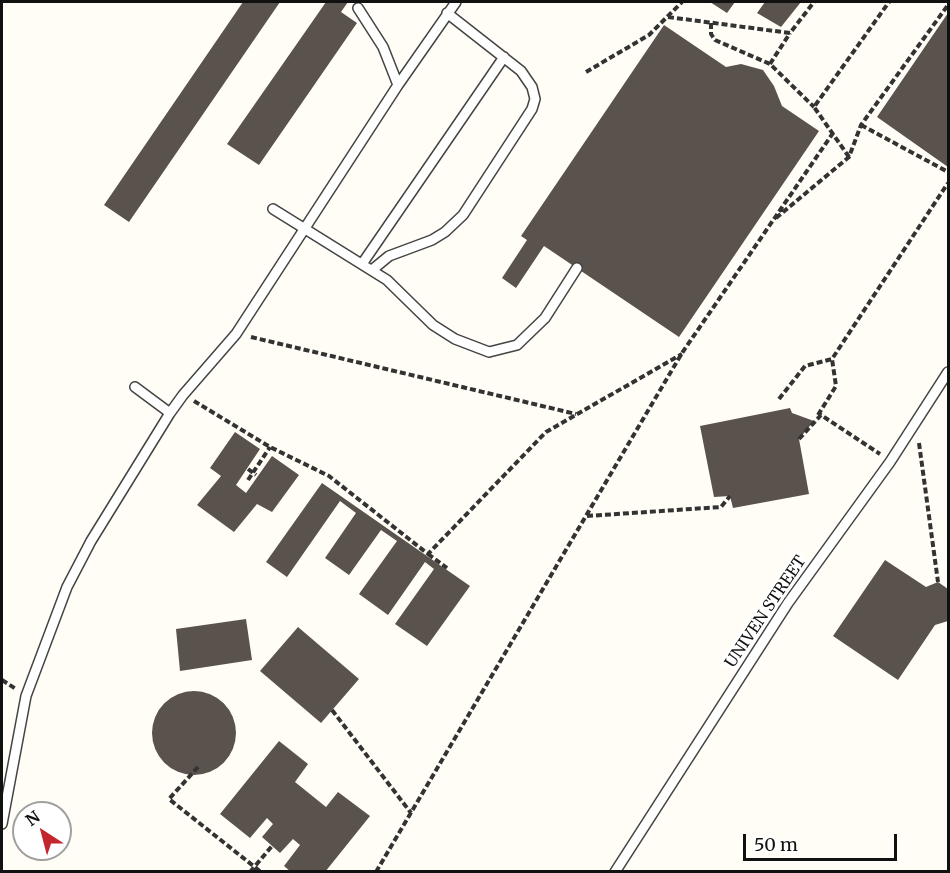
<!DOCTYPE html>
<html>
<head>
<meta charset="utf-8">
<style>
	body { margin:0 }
	#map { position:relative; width:950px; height:873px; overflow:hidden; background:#fffdf5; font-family:Merriweather,serif }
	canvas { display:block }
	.frame { position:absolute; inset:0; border:3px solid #111; pointer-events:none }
	.north { position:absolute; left:12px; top:801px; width:60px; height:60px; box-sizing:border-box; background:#fff; border:2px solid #a0a0a0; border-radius:50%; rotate:324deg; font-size:16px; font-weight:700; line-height:24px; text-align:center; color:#111 }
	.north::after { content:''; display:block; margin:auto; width:21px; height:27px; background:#c4262e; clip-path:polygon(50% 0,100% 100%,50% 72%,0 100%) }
	.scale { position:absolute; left:743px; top:834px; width:154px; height:27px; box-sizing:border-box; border:3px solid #111; border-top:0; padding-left:8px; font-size:18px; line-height:21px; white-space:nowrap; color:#111; -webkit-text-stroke:4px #fff; paint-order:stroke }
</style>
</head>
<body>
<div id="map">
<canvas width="950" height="873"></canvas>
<div class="frame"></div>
<div class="north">N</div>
<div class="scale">50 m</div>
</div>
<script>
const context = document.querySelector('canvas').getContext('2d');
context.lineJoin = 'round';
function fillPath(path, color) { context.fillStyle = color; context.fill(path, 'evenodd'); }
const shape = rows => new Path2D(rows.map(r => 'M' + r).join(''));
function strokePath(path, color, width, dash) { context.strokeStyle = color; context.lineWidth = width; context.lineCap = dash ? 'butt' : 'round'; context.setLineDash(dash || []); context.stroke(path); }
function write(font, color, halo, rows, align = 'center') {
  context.font = font + ' Merriweather,serif'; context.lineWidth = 6; context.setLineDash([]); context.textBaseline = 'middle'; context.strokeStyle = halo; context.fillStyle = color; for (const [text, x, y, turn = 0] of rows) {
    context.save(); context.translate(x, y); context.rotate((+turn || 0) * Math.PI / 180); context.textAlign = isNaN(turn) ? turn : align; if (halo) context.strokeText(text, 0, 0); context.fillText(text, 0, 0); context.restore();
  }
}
const building = shape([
	[243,2,280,2,129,222,104,205],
	[326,2,348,2,341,12,357,23,259,165,227,144],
	[710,2,735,2,727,13],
	[765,2,801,2,781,27,757,13],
	[948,13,948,167,877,117],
	[664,25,726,67,741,64,763,70,774,86,782,106,819,131,679,337,544,246,516,288,502,278,527,240,521,236],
	[790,408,792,413,814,421,799,439,809,494,733,508,730,496,714,497,700,426],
	[235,432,260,449,236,485,246,493,272,456,299,475,272,512,257,504,234,532,197,505,221,476,210,468],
	[322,483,470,586,427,646,395,624,434,569,425,562,388,615,359,594,397,541,381,530,349,575,325,558,356,513,340,501,287,577,266,562],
	[885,560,926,587,938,582,948,589,948,621,935,625,898,680,833,636],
	[246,619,252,660,180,671,176,629],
	[298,627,359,679,321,723,260,671],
	'152 733a42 42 0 1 1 84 0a42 42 0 1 1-84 0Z',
	[279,741,308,764,295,782,326,807,338,792,370,816,325,872,291,872,284,866,300,845,293,839,280,853,262,837,273,824,267,818,250,838,220,814]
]);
const path = shape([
	[668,17,790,33,814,2],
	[711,23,711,34,715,40,770,64,814,107],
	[770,64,790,33],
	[586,72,649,35,682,2],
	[861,125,948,172],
	[849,157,814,107,889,2],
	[776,218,849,157,861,125,948,5],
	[251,337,576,414],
	[779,399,805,366,832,359,948,183],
	[194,401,270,447,329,476,428,554,546,432,682,354],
	[818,415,836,386,832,359],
	[799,439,821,415,880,454],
	[919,443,938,582],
	[248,469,256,475],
	[248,480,270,447],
	[587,516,721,507,730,496],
	[428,554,447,568],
	[2,680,16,689],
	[332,710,411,813],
	[198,767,169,799,261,872],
	[250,872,272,846],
	[376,872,682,353,833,133]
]);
const service = shape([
	[358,8,383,47,398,85],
	[273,209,387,280,433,325,455,339,489,352,517,345,545,318,577,268],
	[362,264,504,57],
	[372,270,389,256,432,240,445,232,463,215,532,109,535,99,532,87,521,71,447,13],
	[135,387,170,413],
	[2,824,26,696,67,587,91,541,170,413,183,395,236,334,398,85,456,2],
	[615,872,788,603,890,462,948,372]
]);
const streetNames = [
	["UNIVEN STREET",766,612,-56]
];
fillPath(building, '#5a524d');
strokePath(service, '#444', 12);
strokePath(path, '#333', 4, [6, 3]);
strokePath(service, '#fff', 9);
write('16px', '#111', '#fff', streetNames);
</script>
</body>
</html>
